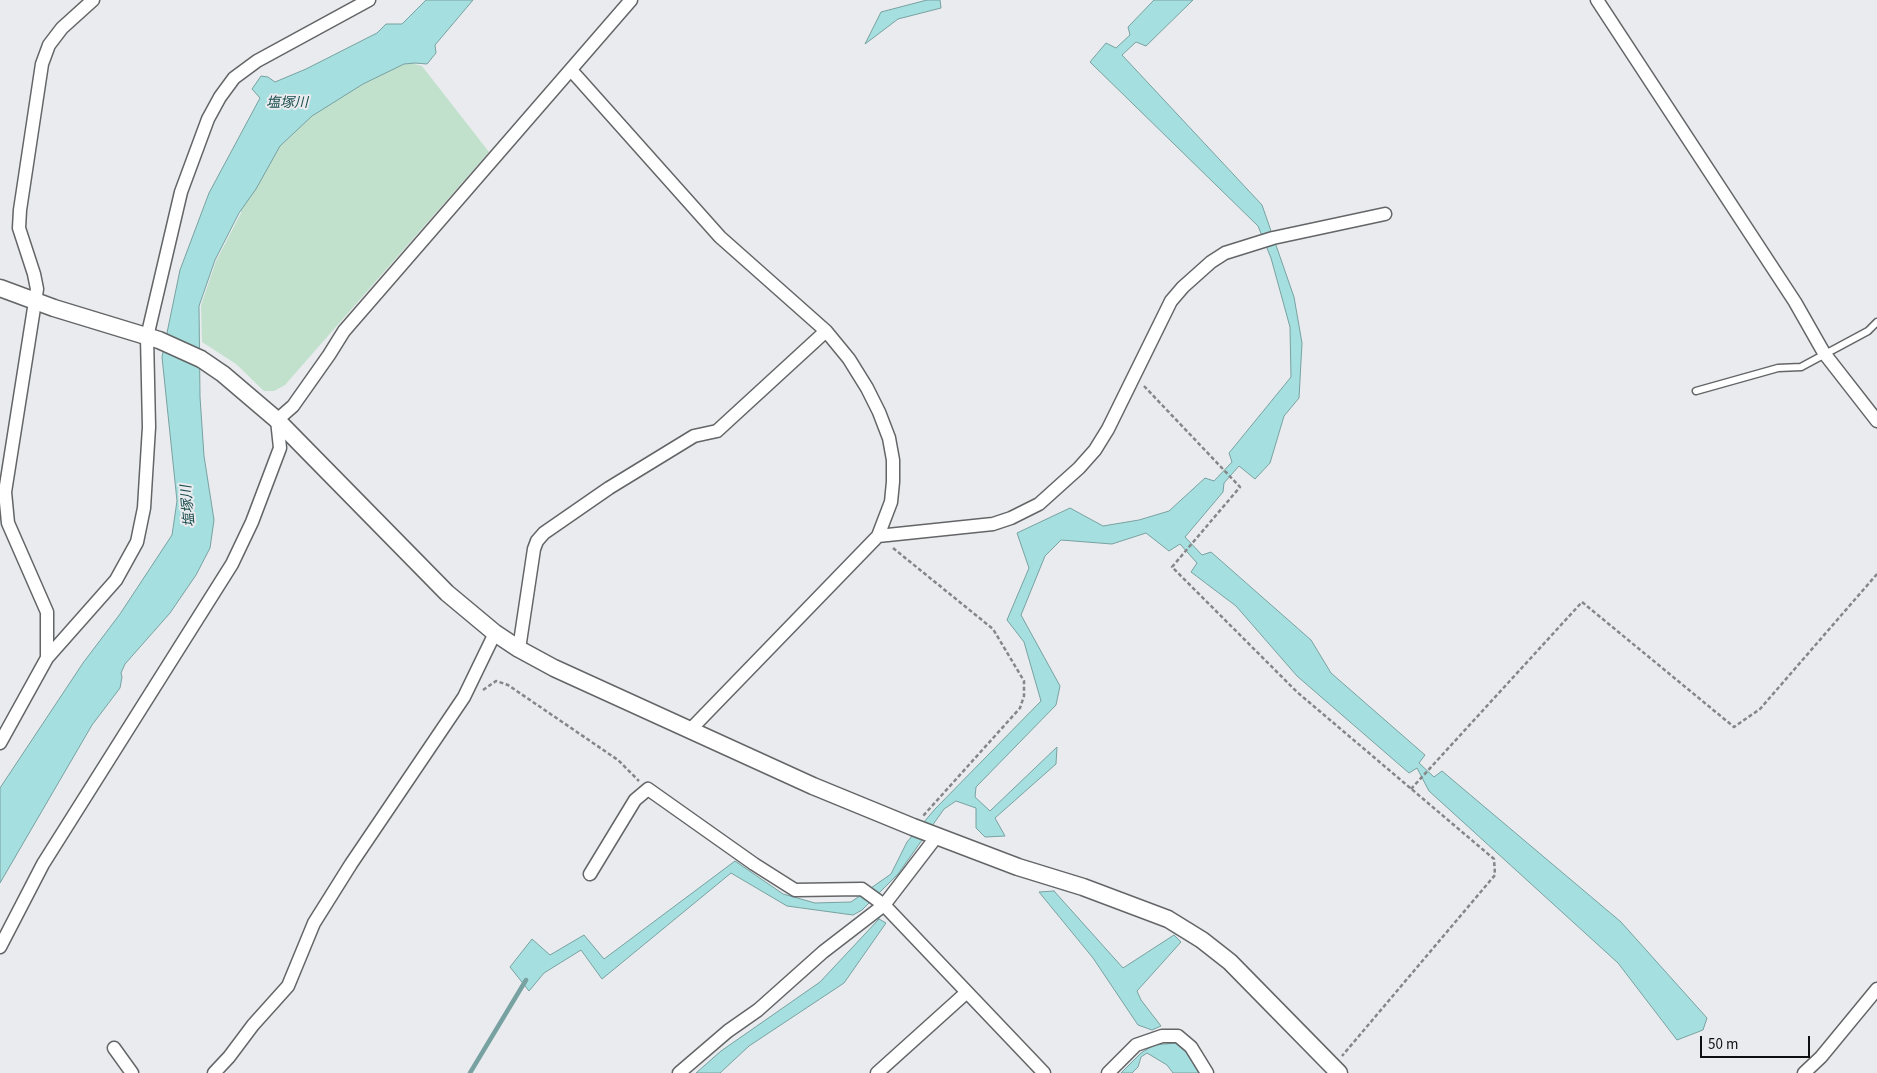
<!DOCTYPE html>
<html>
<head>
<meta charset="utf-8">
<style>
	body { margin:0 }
	#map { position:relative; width:1877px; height:1073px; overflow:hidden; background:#e9ebee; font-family:"Source Sans 3",sans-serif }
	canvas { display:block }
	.scale { position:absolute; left:1700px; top:1036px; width:110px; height:22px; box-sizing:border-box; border:2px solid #0e0f10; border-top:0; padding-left:6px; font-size:15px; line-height:18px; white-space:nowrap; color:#0e0f10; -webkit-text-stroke:4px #e9ebee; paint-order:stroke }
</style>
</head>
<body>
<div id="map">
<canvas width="1877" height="1073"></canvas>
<div class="scale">50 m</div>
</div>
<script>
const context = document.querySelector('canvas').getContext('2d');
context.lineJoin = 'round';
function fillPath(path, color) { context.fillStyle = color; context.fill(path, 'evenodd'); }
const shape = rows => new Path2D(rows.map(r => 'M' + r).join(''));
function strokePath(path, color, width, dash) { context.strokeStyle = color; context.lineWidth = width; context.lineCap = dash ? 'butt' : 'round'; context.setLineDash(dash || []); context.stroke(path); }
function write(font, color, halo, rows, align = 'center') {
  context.font = font + ' "Source Sans 3","Noto Sans JP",sans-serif'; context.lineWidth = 4; context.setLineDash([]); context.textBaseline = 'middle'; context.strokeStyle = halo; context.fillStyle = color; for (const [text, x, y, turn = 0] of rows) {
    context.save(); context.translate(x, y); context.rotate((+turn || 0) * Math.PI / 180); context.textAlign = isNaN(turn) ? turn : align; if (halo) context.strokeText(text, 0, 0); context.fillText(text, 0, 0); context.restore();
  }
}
const green = shape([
	[396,63,416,63,414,64,422,66,489,152,285,385,274,391,264,391,236,364,202,342,201,305,216,261,241,213,241,210,239,213,280,123]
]);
const water = shape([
	[426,0,473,0,435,45,436,53,427,64,415,63,404,64,363,84,312,116,280,146,256,189,239,213,215,260,199,306,200,397,204,456,214,520,210,548,196,575,170,613,125,664,121,673,122,677,120,688,92,725,0,883,0,788,83,663,120,614,172,535,177,501,162,357,180,270,209,193,260,98,252,89,261,76,268,77,275,82,306,69,377,33,386,24,402,24,426,0],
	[927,0,940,0,941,8,898,19,865,44,881,12,927,0],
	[1154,0,1193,0,1146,46,1136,42,1122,55,1262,205,1294,297,1302,343,1299,398,1284,416,1270,463,1255,479,1239,466,1224,483,1223,492,1185,537,1202,555,1211,552,1311,640,1331,673,1425,755,1419,763,1434,777,1442,771,1621,922,1707,1018,1703,1030,1677,1040,1618,963,1429,791,1417,768,1409,773,1297,676,1236,606,1191,572,1197,563,1180,544,1169,551,1146,533,1112,544,1061,540,1045,556,1021,615,1060,686,1056,705,976,787,975,797,990,811,1057,747,1056,764,995,818,1005,836,985,837,976,828,976,808,956,801,944,809,898,874,862,910,853,915,787,906,731,873,602,979,581,950,544,973,529,991,510,967,532,939,550,955,584,935,604,959,735,861,783,894,815,903,851,902,891,874,907,842,935,809,1041,701,1024,642,1007,620,1029,568,1017,533,1070,508,1103,526,1139,520,1169,511,1205,478,1214,481,1232,462,1229,453,1291,377,1290,327,1271,258,1258,226,1090,62,1106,43,1116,48,1130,35,1128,27,1154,0],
	[1054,891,1123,968,1174,935,1181,942,1137,991,1141,1000,1161,1026,1152,1030,1138,1025,1093,958,1039,892,1054,891],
	[879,919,886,923,844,983,749,1046,720,1073,696,1073,721,1051,820,982,879,919],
	[1176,1043,1186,1052,1200,1073,1173,1073,1167,1065,1147,1053,1141,1057,1138,1067,1132,1073,1121,1073,1141,1053,1154,1045,1176,1043]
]);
const stream = shape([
	[470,1073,526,980]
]);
const path = shape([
	[1144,386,1240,487,1172,567,1297,692,1494,859,1495,875,1342,1056],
	[893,548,993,629,1024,681,1024,696,1020,708,923,816],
	[483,690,496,681,508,685,618,760,639,781],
	[1411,789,1582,602,1734,727,1760,709,1877,574]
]);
const service = shape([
	[1696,391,1778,368,1801,367,1868,331,1877,322]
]);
const minor = shape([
	[1597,0,1795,302,1824,353,1877,421],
	[571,70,720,237,826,331,849,359,867,388,879,412,889,438,893,460,893,482,891,502,878,536,690,730],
	[878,536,993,524,1011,518,1039,504,1079,468,1095,450,1108,429,1171,301,1183,287,1211,262,1225,253,1273,238,1385,214],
	[519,649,534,549,537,541,544,533,609,488,694,436,717,431,826,331],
	[47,658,47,612,8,523,5,492,37,289,34,274,19,228,20,210,42,64,49,45,62,28,93,0],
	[0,743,47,658,116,580,137,542,144,508,149,427,147,337,181,192,208,119,220,97,234,78,257,61,369,0],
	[590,874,635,800,648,789,754,864,795,890,862,889,884,905,1044,1073],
	[0,947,43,864,232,564,252,522,280,448,277,420,293,406,329,355,344,331,631,0],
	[114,1048,132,1073],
	[214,1073,229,1057,253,1025,288,986,314,923,351,864,464,697,495,633],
	[679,1073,728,1031,758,1010,823,952,884,905,937,836],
	[877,1073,967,992],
	[1108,1073,1136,1045,1162,1036,1178,1036,1191,1047,1207,1073],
	[1804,1073,1821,1057,1877,989]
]);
const tertiary = shape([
	[0,288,54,308,159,340,201,359,223,374,277,420,447,593,495,633,519,649,554,668,813,786,913,827,1018,867,1083,887,1168,919,1202,940,1230,962,1339,1073]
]);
const waterNames = [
	["塩塚川",287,104],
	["塩塚川",189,506,-95]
];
fillPath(green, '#c2e1cd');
fillPath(water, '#a6dfdf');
strokePath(water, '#78a1a1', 1);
strokePath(stream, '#78a1a1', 4.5);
strokePath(service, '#636567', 9);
strokePath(minor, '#636567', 15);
strokePath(tertiary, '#636567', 19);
strokePath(path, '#858688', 2.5, [4, 2.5]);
strokePath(service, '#fff', 6);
strokePath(minor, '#fff', 12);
strokePath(tertiary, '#fff', 16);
write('italic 14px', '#1b4d4d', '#e9ebee', waterNames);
</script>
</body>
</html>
